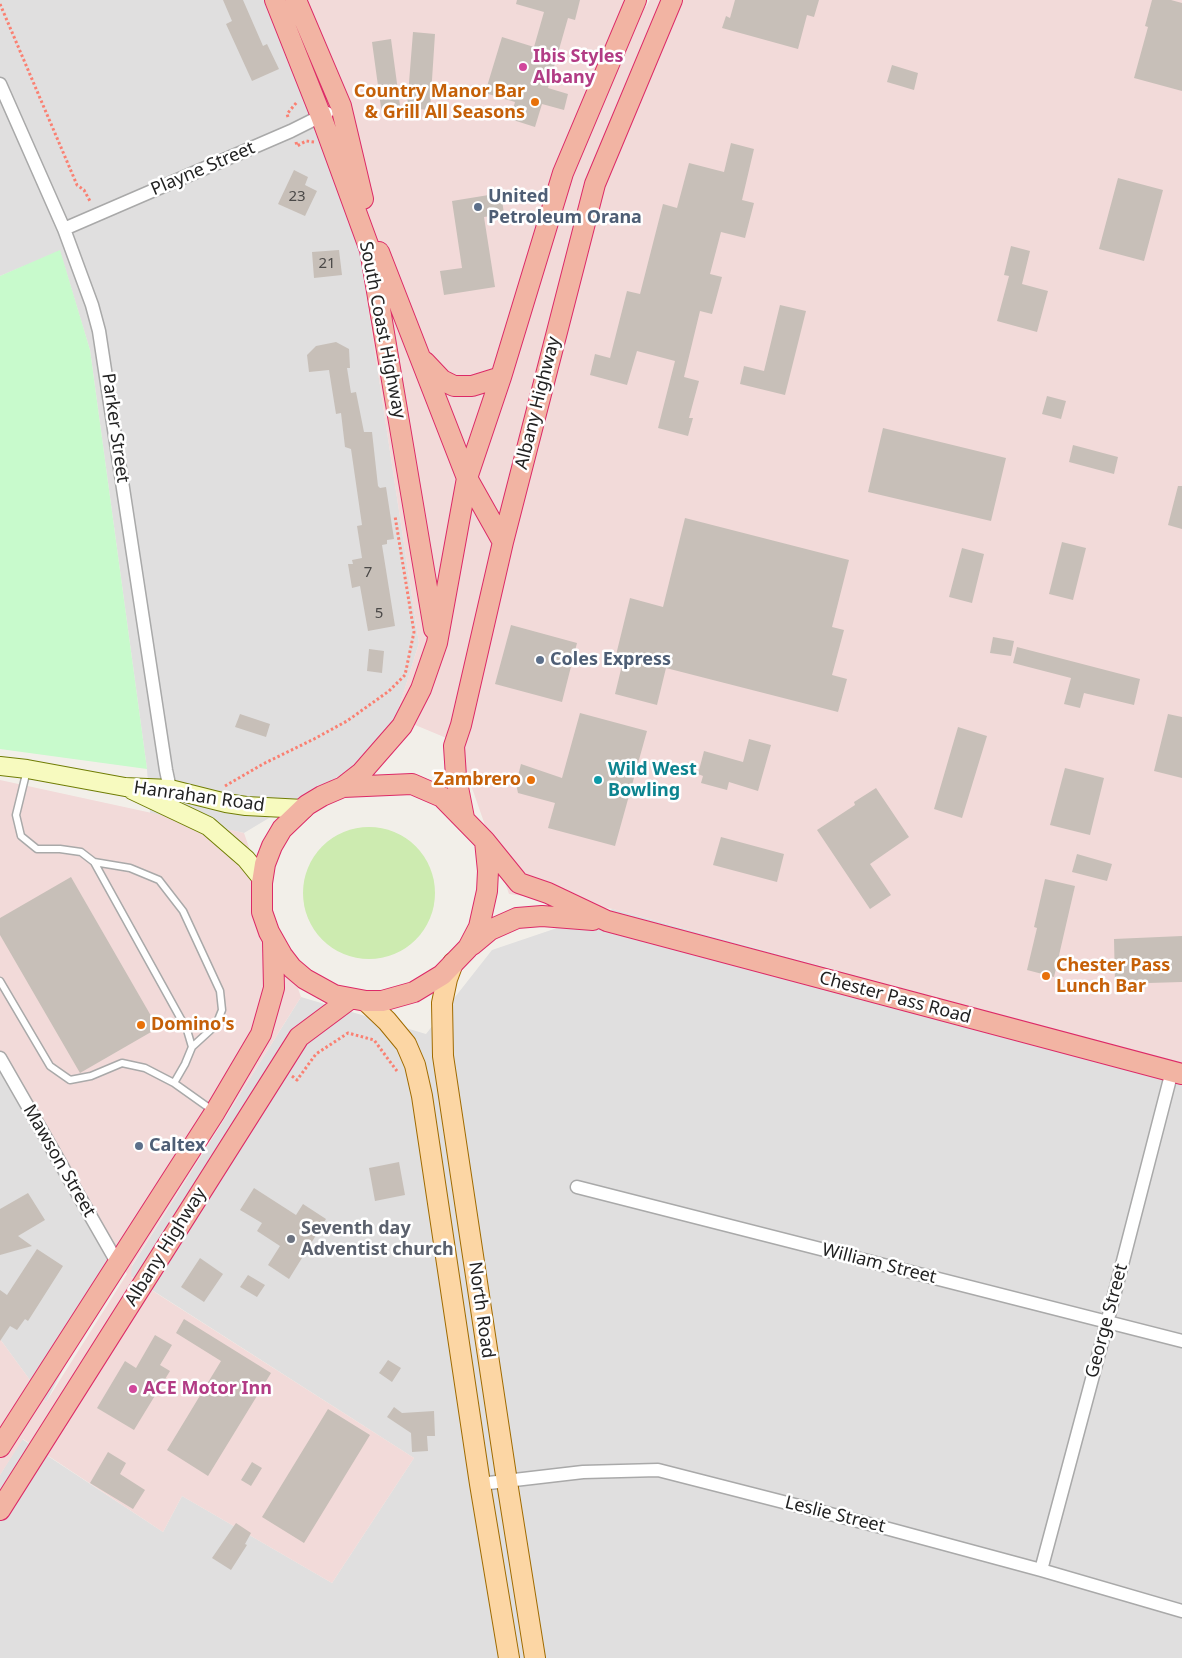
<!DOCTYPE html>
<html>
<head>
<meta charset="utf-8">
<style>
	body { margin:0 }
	canvas { display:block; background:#f2efe9 }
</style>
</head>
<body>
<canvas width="1182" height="1658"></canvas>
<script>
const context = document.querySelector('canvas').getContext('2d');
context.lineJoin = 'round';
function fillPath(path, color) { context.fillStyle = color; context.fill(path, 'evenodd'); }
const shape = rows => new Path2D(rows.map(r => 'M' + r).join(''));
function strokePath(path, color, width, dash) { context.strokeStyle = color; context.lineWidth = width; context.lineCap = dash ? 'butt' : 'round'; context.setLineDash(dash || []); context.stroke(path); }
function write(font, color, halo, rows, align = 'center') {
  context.font = font + ' "Noto Sans",sans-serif'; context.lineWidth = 5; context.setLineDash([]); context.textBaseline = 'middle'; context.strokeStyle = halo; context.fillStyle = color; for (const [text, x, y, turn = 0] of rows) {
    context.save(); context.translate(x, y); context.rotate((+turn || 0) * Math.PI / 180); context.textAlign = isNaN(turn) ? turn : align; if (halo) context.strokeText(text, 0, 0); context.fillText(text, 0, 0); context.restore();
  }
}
const residential = shape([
	[0,0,271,0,358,240,419,643,396,717,349,770,244,833,150,813,147,769,90,350,60,251,0,276],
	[613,909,1182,1065,1182,1658,0,1658,0,1475,22,1439,163,1532,182,1496,332,1583,414,1458,127,1274,301,997,426,1034,492,950],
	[0,1058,118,1264,46,1402,0,1339]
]);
const commercial = shape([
	[275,0,623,0,646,7,650,0,1182,0,1182,1065,613,909,509,894,456,742,396,717,419,643,358,240],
	[0,780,244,833,301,997,132,1265,131,1277,414,1458,332,1583,182,1496,163,1532,23,1439,0,1475,0,1339,46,1402,127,1274,0,1056]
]);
const grass = shape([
	'303 893a66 66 0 1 1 132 0a66 66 0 1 1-132 0Z'
]);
const park = shape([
	[60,250,90,350,147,769,0,749,0,276]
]);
const building = shape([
	[223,0,243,0,263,46,267,44,279,69,252,81,226,24,232,21],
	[517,0,580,0,575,20,568,18,548,88,568,94,564,110,542,104,535,127,510,119,515,102,485,93,502,37,534,47,544,12,516,4],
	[735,0,819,0,814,17,807,15,798,49,722,28,726,16,730,18],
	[1152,0,1171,0,1182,3,1182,91,1134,78,1148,27,1145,26],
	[413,32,435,34,430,110,407,108],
	[391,39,401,113,382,115,372,42],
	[892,65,918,73,914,90,887,82],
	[731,143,754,149,742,200,754,203,745,238,721,232,710,274,722,277,712,314,700,311,684,377,699,381,689,418,693,418,688,436,658,428,675,361,637,351,627,385,590,375,595,354,610,358,627,291,640,294,663,204,677,208,689,163,724,172],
	[294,170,308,177,305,185,317,191,305,216,278,204],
	[1118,178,1163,190,1144,261,1099,249],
	[501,193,504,214,484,217,495,287,444,295,440,271,462,268,452,201],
	[1011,246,1030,251,1022,284,1048,291,1037,332,997,321,1009,276,1004,275],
	[339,250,342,275,314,278,312,252],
	[780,305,806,311,785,395,740,384,744,366,764,371],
	[336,342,349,349,350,368,347,368,351,393,356,392,364,432,372,432,378,486,380,488,386,487,394,539,387,540,387,544,382,545,395,626,368,631,360,586,352,588,348,564,353,564,352,560,362,558,357,526,362,525,351,449,345,447,341,413,336,414,329,370,309,372,307,355,316,346],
	[1047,396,1066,401,1061,419,1042,414],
	[883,428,1006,458,991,521,868,492],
	[1073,445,1118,457,1114,474,1069,462],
	[1178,486,1182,486,1182,529,1168,525],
	[685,518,849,560,832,627,844,630,832,675,847,679,838,712,666,668,657,705,615,694,624,657,616,655,630,598,663,607],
	[1062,542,1086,548,1073,600,1049,594],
	[962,548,984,554,972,603,949,597],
	[511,625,577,643,562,702,495,684],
	[993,637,1014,641,1011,656,990,653],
	[1017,647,1140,679,1134,705,1084,693,1080,708,1064,704,1071,678,1013,663],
	[369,649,384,651,382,673,367,671],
	[580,713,647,731,615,846,548,828,555,803,518,793,516,784,521,764,562,778],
	[240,714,270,724,266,737,235,727],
	[1168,714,1182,717,1182,778,1154,771],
	[958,727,987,736,962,818,934,809],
	[749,739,771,745,758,791,729,782,727,790,701,783,703,776,698,774,704,751,743,762],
	[1065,768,1104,778,1090,835,1050,825],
	[876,788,909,837,870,864,891,895,870,909,817,830,855,805,854,802],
	[721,837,784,854,777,882,713,865],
	[1077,854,1112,864,1107,881,1072,872],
	[71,877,158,1028,80,1073,0,935,0,918],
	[1045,879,1075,886,1054,977,1027,970,1037,928,1034,927],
	[1182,936,1182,982,1115,984,1114,939],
	[399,1162,405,1195,375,1201,369,1168],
	[254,1188,296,1215,303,1204,326,1219,289,1279,268,1265,280,1246,257,1231,262,1223,240,1210],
	[28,1193,45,1220,18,1236,32,1246,0,1255,0,1209],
	[37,1249,63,1266,28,1321,25,1319,17,1330,10,1326,0,1341,0,1290,7,1295],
	[200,1258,223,1274,204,1302,181,1287],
	[248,1275,265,1285,257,1297,240,1287],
	[184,1319,271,1373,208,1476,167,1450,221,1361,176,1333],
	[155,1335,172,1345,160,1365,170,1371,134,1430,97,1408,125,1361,136,1368],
	[388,1360,401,1368,392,1382,379,1373],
	[394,1407,402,1413,434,1411,435,1436,427,1436,428,1451,412,1452,411,1433,387,1417],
	[328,1409,370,1435,304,1543,262,1517],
	[108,1452,126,1463,120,1474,145,1490,133,1509,90,1483],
	[252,1462,262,1468,251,1486,241,1480],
	[236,1523,251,1533,245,1544,247,1545,231,1570,212,1558]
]);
const path = shape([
	[0,4,77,185,84,190,91,203],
	[288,117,287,114,297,102],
	[296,142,297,146,306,141,314,142],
	[225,786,263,764,314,739,347,721,389,691,405,675,414,632,395,516],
	[292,1076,297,1080,316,1054,348,1033,374,1040,397,1071]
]);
const service = shape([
	[27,770,16,815,21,836,37,849,60,849,81,852,94,862,187,1030,192,1047,185,1064,174,1083],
	[94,862,130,868,159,880,183,911,220,991,222,1010,216,1025,192,1047],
	[0,981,50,1066,70,1080,91,1076,122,1063,145,1068,174,1083,212,1110]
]);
const minor = shape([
	[0,84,64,229,92,305,99,331,166,770,170,789],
	[64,229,291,131,327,113],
	[0,1058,118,1264],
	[577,1187,1182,1341],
	[480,1484,583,1472,658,1470,889,1529,1041,1570,1182,1611],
	[1041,1570,1107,1323,1172,1071]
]);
const secondary = shape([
	[0,766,27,769,125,787,170,789,226,803,246,806,304,809],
	[132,790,208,826,246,859,263,880]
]);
const primary = shape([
	[453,963,447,979,442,1003,443,1056,507,1482,535,1658],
	[366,1001,387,1021,406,1044,415,1065,422,1096,480,1484,509,1658]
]);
const trunk = shape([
	[275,0,321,116,370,250,434,629],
	[296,0,341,106,363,199],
	[379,252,467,478,503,542],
	[425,362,442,380,454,386,472,386,501,377],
	[343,787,361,773,402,726,421,689,437,643,467,478,501,377,563,173,636,0],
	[464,818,456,777,454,746,461,725,503,542,595,184,672,0],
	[485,841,488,871,487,891,479,927,468,948,442,975,414,992,382,1001,366,1001,334,995,305,979,292,968,282,955,269,932,262,912,262,883,265,864,272,846,282,829,307,805,322,796,343,787,412,784,442,797,485,841,519,883,548,893,607,921,1182,1074],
	[472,945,490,930,517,918,542,916,593,920],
	[0,1447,215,1112,261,1034,274,988,273,942],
	[0,1510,299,1037,350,999]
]);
const markers = [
	[523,67,5,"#d1479c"],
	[535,102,5,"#e8710a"],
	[478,207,5,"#5c6f8a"],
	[540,660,5,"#5c6f8a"],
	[531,780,5,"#e8710a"],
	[598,780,5,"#0f9aa8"],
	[1046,976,5,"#e8710a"],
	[141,1025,5,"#e8710a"],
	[139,1146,5,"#5c6f8a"],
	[291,1239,5,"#6b7280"],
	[133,1389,5,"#d1479c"]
];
const numberNames = [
	["23",297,197],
	["21",327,264],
	["7",368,573],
	["5",379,614]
];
const hotelNames = [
	["Ibis Styles",533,57],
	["Albany",533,78],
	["ACE Motor Inn",143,1389]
];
const foodNames = [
	["Country Manor Bar",525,92],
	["& Grill All Seasons",525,113],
	["Zambrero",521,780],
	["Chester Pass",1056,966,"left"],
	["Lunch Bar",1056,987,"left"],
	["Domino's",151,1025,"left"]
];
const streetNames = [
	["Playne Street",203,169,-23],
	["South Coast Highway",382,330,79],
	["Albany Highway",538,403,-76],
	["Parker Street",115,428,82],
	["Hanrahan Road",199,797,8],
	["Chester Pass Road",895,998,15],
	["Mawson Street",59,1161,60],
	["Albany Highway",166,1247,-58],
	["William Street",879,1264,14],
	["North Road",481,1310,82],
	["George Street",1107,1321,-75],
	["Leslie Street",835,1515,14]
];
const serviceNames = [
	["United",488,197],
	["Petroleum Orana",488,218],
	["Coles Express",550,660],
	["Caltex",149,1146]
];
const cultureNames = [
	["Wild West",608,770],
	["Bowling",608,791]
];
const worshipNames = [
	["Seventh day",301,1229],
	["Adventist church",301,1250]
];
fillPath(residential, '#e0dfdf');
fillPath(commercial, '#f2dad9');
fillPath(grass, '#cdebb0');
fillPath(park, '#c8facc');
fillPath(building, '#c7bfb8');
strokePath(service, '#a9a9a9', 9);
strokePath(minor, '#a9a9a9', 15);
strokePath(secondary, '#707d05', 20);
strokePath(primary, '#a06b00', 22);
strokePath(trunk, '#dc2a67', 22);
strokePath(path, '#fa8072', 3, [2.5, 2.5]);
strokePath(service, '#fff', 6);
strokePath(minor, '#fff', 12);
strokePath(secondary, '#f7fabf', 18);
strokePath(primary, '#fcd6a4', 20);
strokePath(trunk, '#f2b4a3', 20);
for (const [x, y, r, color] of markers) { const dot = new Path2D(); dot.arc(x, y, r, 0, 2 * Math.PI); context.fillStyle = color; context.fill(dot); strokePath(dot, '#fff', 2); }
write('15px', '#4b4948', null, numberNames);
write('bold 18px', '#b23c85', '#fff', hotelNames, 'left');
write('bold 18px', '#c56008', '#fff', foodNames, 'right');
write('18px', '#222', '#fff', streetNames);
write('bold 18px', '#4e5e75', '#fff', serviceNames, 'left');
write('bold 18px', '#0d838f', '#fff', cultureNames, 'left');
write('bold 18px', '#5b616d', '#fff', worshipNames, 'left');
</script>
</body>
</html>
